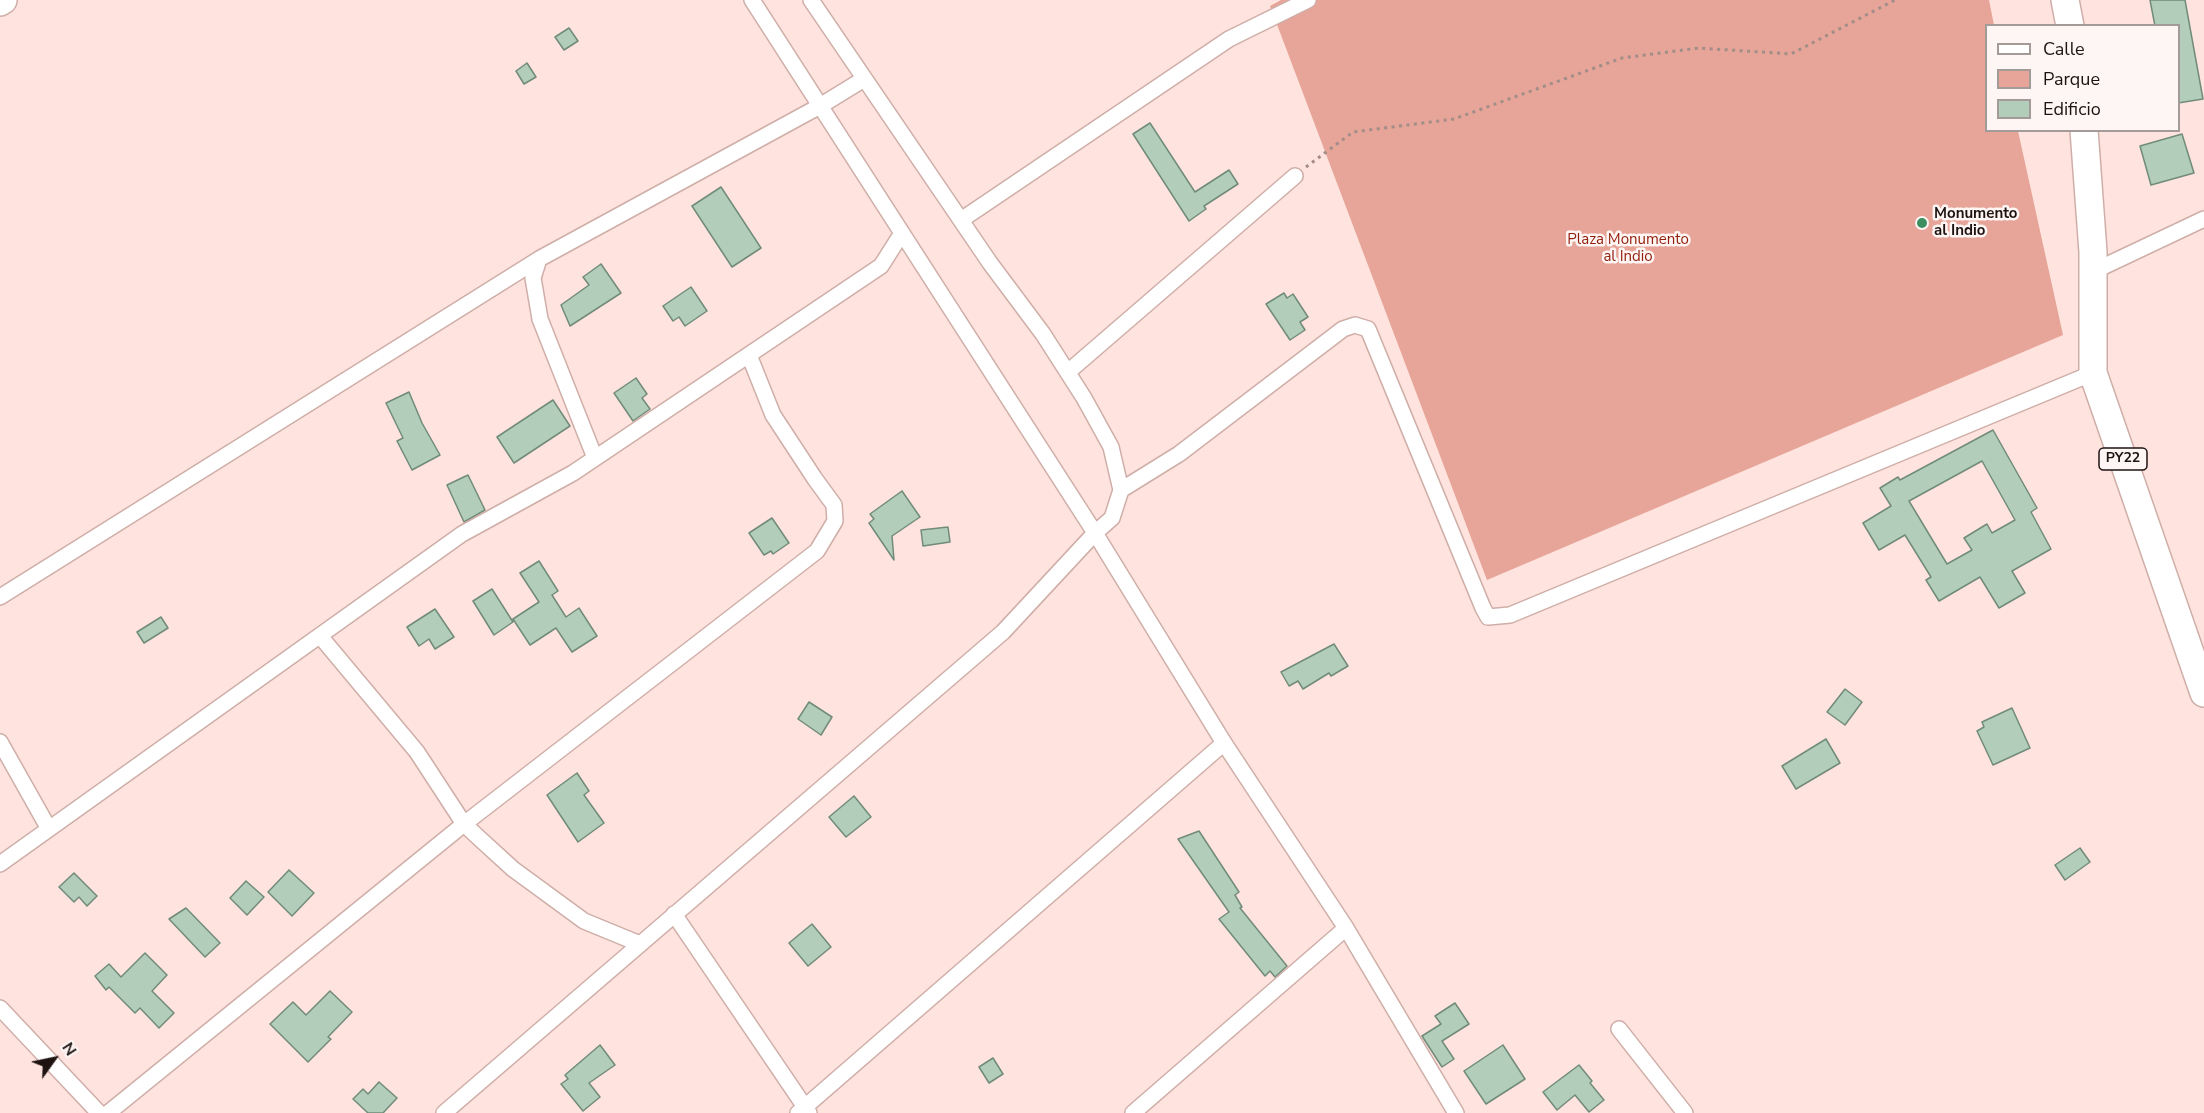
<!DOCTYPE html>
<html>
<head>
<meta charset="utf-8">
<style>
	body { margin:0 }
	#map { position:relative; width:2204px; height:1113px; overflow:hidden; background:#ffe3de; font-family:"Nunito Sans",sans-serif }
	canvas { display:block }
	.legend { position:absolute; left:1985px; top:24px; width:195px; height:108px; box-sizing:border-box; background:#fdf6f4; border:2px solid #a49b99; margin:0; padding:8px 10px; list-style:none; font-size:18px; color:#1e1311 }
	.legend li { display:flex; align-items:center; gap:12px; height:30px }
	.legend b { width:30px; border:2px solid #a49b99 }
	.north { position:absolute; left:24px; top:1029px; width:60px; height:60px; -webkit-text-stroke:4px #fdf6f4; paint-order:stroke; rotate:57deg; font-size:16px; font-weight:700; line-height:24px; text-align:center; color:#1e1311 }
	.north::after { content:''; display:block; margin:auto; width:21px; height:27px; background:#1e1311; clip-path:polygon(50% 0,100% 100%,50% 72%,0 100%) }
</style>
</head>
<body>
<div id="map">
<canvas width="2204" height="1113"></canvas>
<ul class="legend">
<li><b style="height:8px;background:#fff"></b>Calle</li>
<li><b style="height:16px;background:#e6a598"></b>Parque</li>
<li><b style="height:16px;background:#b2cebb"></b>Edificio</li>
</ul>
<div class="north">N</div>
</div>
<script>
const context = document.querySelector('canvas').getContext('2d');
context.lineJoin = 'round';
function fillPath(path, color) { context.fillStyle = color; context.fill(path, 'evenodd'); }
const shape = rows => new Path2D(rows.map(r => 'M' + r).join(''));
function strokePath(path, color, width, dash) { context.strokeStyle = color; context.lineWidth = width; context.lineCap = dash ? 'butt' : 'round'; context.setLineDash(dash || []); context.stroke(path); }
function write(font, color, halo, rows, align = 'center') {
  context.font = font + ' "Nunito Sans",sans-serif'; context.lineWidth = 5; context.setLineDash([]); context.textBaseline = 'middle'; context.strokeStyle = halo; context.fillStyle = color; for (const [text, x, y, turn = 0] of rows) {
    context.save(); context.translate(x, y); context.rotate((+turn || 0) * Math.PI / 180); context.textAlign = isNaN(turn) ? turn : align; if (halo) context.strokeText(text, 0, 0); context.fillText(text, 0, 0); context.restore();
  }
}
const green = shape([
	[1281,0,1989,0,1994,25,1986,26,1986,130,2018,131,2063,335,1487,580,1270,6]
]);
const building = shape([
	[2150,0,2185,0,2203,99,2178,103,2178,26,2155,26,2150,0],
	[569,28,578,41,564,50,555,37,569,28],
	[527,63,536,77,524,84,516,71,527,63],
	[1150,123,1195,192,1229,170,1238,184,1204,206,1206,209,1189,221,1133,134,1150,123],
	[2182,134,2194,173,2151,185,2140,146,2182,134],
	[721,187,761,248,732,267,692,206,721,187],
	[601,264,621,293,570,326,561,305,589,285,583,277,601,264],
	[691,287,707,311,685,326,679,317,673,321,663,306,691,287],
	[1284,293,1287,298,1293,294,1308,317,1300,322,1305,330,1290,340,1266,304,1284,293],
	[636,378,647,394,642,398,650,409,633,421,614,393,636,378],
	[409,392,422,423,440,455,412,470,397,441,403,438,386,403,409,392],
	[553,400,570,426,514,463,497,437,553,400],
	[1993,430,2037,508,2031,512,2051,549,2012,571,2025,593,1999,608,1980,577,1939,601,1926,580,1931,577,1905,535,1879,550,1863,523,1891,506,1880,488,1898,477,1900,480,1993,430],
	[1982,461,2015,520,1992,533,1987,524,1964,538,1972,550,1947,564,1909,501,1982,461],
	[468,475,485,510,464,522,447,485,468,475],
	[902,491,920,517,892,536,894,560,869,523,874,519,870,514,902,491],
	[772,518,789,543,773,554,771,551,764,555,749,533,772,518],
	[948,527,950,542,923,546,921,530,948,527],
	[539,561,558,591,552,595,566,617,579,608,597,636,572,652,556,628,530,645,513,619,539,602,520,573,539,561],
	[492,589,513,622,494,635,473,601,492,589],
	[435,609,454,637,435,649,429,639,419,646,407,627,435,609],
	[161,617,168,628,144,643,137,632,161,617],
	[1334,644,1348,666,1331,676,1329,673,1303,689,1298,681,1289,686,1281,672,1334,644],
	[1845,689,1862,702,1845,725,1827,712,1845,689],
	[809,702,832,717,821,735,798,719,809,702],
	[2012,708,2030,748,1993,765,1977,731,1984,727,1982,722,2012,708],
	[1826,739,1840,763,1796,789,1782,766,1826,739],
	[577,773,589,791,584,795,604,823,578,842,547,795,577,773],
	[854,796,871,817,846,837,829,817,854,796],
	[1199,831,1239,892,1235,895,1242,907,1240,908,1287,966,1275,977,1270,971,1265,976,1219,919,1229,912,1178,839,1199,831],
	[2080,848,2090,862,2065,880,2055,865,2080,848],
	[289,870,314,893,292,916,268,892,289,870],
	[74,873,97,896,87,906,79,897,74,902,59,887,74,873],
	[246,881,264,897,247,915,230,898,246,881],
	[186,908,220,943,205,957,169,919,186,908],
	[812,924,831,947,808,966,789,943,812,924],
	[145,953,167,975,152,991,174,1013,159,1028,140,1008,135,1013,109,987,106,990,95,976,109,964,121,977,145,953],
	[330,991,352,1012,328,1037,331,1039,308,1062,270,1024,293,1002,306,1015,330,991],
	[1455,1003,1469,1024,1442,1041,1454,1059,1442,1067,1422,1036,1441,1024,1435,1016,1455,1003],
	[600,1045,615,1065,589,1083,600,1097,583,1111,561,1084,568,1079,565,1075,600,1045],
	[1503,1045,1525,1079,1486,1104,1464,1071,1503,1045],
	[993,1058,1003,1074,989,1083,979,1067,993,1058],
	[1579,1065,1592,1081,1590,1083,1604,1100,1589,1112,1575,1095,1557,1110,1543,1092,1579,1065],
	[379,1082,397,1098,383,1113,368,1113,353,1099,363,1089,368,1094,379,1082]
]);
const path = shape([
	[1306,167,1353,132,1454,119,1622,58,1699,48,1791,54,1895,0]
]);
const street = shape([
	[752,0,1095,533,1224,743,1346,928,1456,1113],
	[961,220,1229,39,1308,0],
	[2092,272,2204,219],
	[1068,372,1295,176],
	[595,458,540,319,533,278,539,259,820,106,864,79],
	[1121,490,1179,454,1343,329,1355,325,1368,329,1483,608,1488,617,1510,615,2093,373],
	[0,597,539,259],
	[320,636,417,752,464,824,479,838,513,869,584,921,640,944],
	[0,742,49,829],
	[0,864,462,534,573,473,881,266,902,233],
	[674,914,809,1113],
	[0,1008,99,1113],
	[1619,1029,1685,1113],
	[108,1113,464,824,817,551,835,521,834,505,815,479,773,415,749,355],
	[444,1113,1003,632,1095,533,1112,518,1121,490,1111,447,1084,398,1043,334,990,263,811,0],
	[798,1113,1224,743],
	[1133,1113,1346,928]
]);
const highway = shape([
	[2065,0,2070,26],
	[0,2,3,0],
	[2084,130,2093,252,2093,373,2204,693]
]);
const markers = [
	[1922,223,6,"#3c8f60"]
];
const shields = [
	[2123,459,48]
];
const shieldNames = [
	["PY22",2123,459]
];
const poiNames = [
	["Monumento",1934,214],
	["al Indio",1934,231]
];
const parkNames = [
	["Plaza Monumento",1628,240],
	["al Indio",1628,257]
];
fillPath(green, '#e6a598');
fillPath(building, '#b2cebb');
strokePath(building, '#718b7a', 1.5);
strokePath(street, '#cfaea8', 18);
strokePath(highway, '#cfaea8', 30);
strokePath(path, '#a28d89', 3, [3, 4.5]);
strokePath(street, '#fff', 15);
strokePath(highway, '#fff', 27);
for (const [x, y, r, color] of markers) { const dot = new Path2D(); dot.arc(x, y, r, 0, 2 * Math.PI); context.fillStyle = color; context.fill(dot); strokePath(dot, '#fdf6f4', 2); }
for (const [x, y, w] of shields) { const box = new Path2D(); box.roundRect(x - w / 2, y - 11, w, 22, 4.5); context.fillStyle = '#fdf6f4'; context.fill(box); strokePath(box, '#1e1311', 1.5); }
write('bold 14px', '#1e1311', null, shieldNames);
write('bold 15px', '#1e1311', '#fdf6f4', poiNames, 'left');
write('15px', '#921d0a', '#fdf6f4', parkNames);
</script>
</body>
</html>
